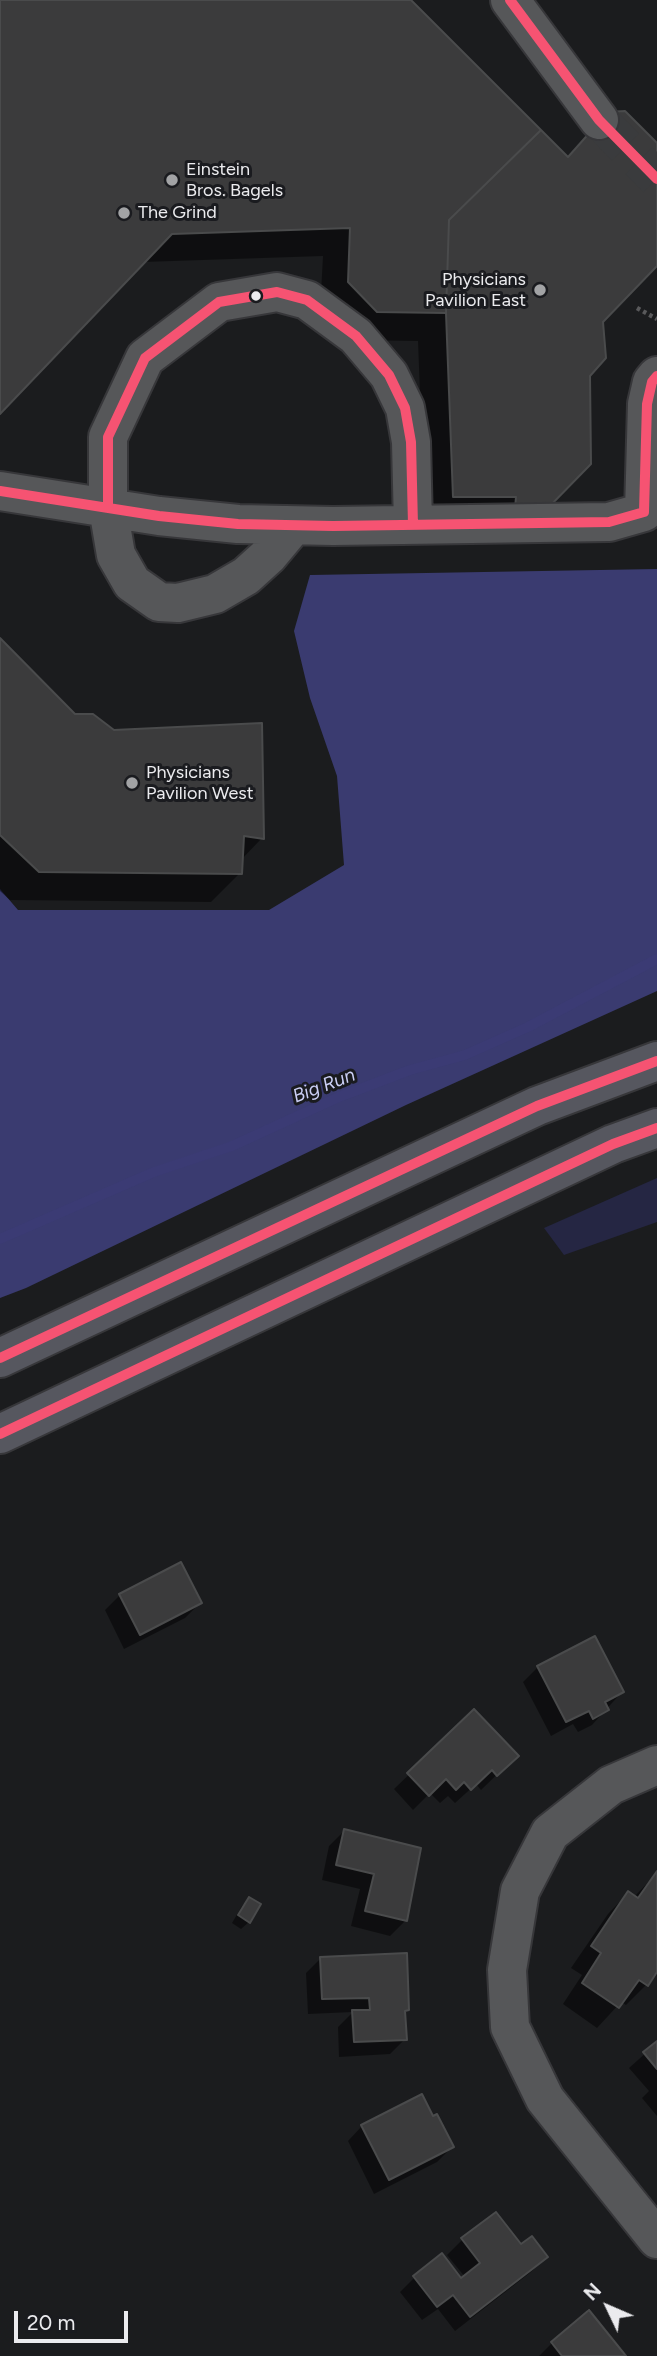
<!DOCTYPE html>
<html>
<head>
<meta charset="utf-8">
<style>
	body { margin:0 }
	#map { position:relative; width:657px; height:2356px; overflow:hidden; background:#1b1c1e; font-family:Figtree,sans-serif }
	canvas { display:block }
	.north { position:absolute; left:573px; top:2272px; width:70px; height:70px; -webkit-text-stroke:5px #1a1b1f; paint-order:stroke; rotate:314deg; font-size:19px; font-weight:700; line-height:28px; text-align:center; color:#ebebee }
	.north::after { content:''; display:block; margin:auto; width:24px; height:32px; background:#ebebee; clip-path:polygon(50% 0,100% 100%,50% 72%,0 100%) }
	.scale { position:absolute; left:14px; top:2311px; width:114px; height:32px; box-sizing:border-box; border:4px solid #ebebee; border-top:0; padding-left:9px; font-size:21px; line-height:24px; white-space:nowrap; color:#ebebee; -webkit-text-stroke:5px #1a1b1f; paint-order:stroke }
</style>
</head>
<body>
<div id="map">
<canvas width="657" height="2356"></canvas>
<div class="north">N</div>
<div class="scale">20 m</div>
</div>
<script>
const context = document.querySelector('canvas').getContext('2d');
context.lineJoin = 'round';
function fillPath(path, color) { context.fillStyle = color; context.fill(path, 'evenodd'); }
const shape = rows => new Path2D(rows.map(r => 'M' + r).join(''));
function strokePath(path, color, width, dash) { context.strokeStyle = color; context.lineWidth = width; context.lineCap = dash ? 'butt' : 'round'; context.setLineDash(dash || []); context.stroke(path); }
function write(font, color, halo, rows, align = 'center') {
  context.font = font + ' Figtree,sans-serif'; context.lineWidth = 6; context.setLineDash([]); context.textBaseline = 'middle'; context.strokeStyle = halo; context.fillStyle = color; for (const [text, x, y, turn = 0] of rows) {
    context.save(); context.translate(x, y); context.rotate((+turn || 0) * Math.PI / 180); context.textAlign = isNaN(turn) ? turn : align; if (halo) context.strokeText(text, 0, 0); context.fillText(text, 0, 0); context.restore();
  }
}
const green = shape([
	[657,1178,657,1222,564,1255,544,1228]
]);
const forest = shape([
	[657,569,657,991,406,1105,26,1288,0,1298,0,889,18,910,269,910,344,865,337,776,310,698,294,631,310,575]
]);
const shadow = shape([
	[0,0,409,0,566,158,608,114,657,145,657,263,601,321,589,375,545,508,425,525,418,341,348,340,320,311,323,256,143,262,0,411],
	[0,640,74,716,262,838,241,860,240,873,211,902,10,900,0,891],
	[120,1595,200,1603,185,1618,124,1649,105,1610],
	[538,1667,622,1692,592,1725,578,1732,573,1724,551,1736,523,1682],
	[474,1712,516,1756,481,1790,476,1784,455,1803,448,1796,440,1803,430,1793,413,1810,394,1789],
	[344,1831,419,1849,405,1921,390,1936,351,1926,360,1889,322,1880,329,1846],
	[657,1873,657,1969,646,1985,626,2005,621,2002,597,2028,563,2004,582,1975,571,1968,608,1914,628,1893,634,1897],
	[249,1899,249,1922,241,1929,232,1923,242,1906],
	[321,1958,407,2010,404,2013,405,2039,390,2054,339,2057,338,2027,353,2012,308,2014,306,1973],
	[657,2043,657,2116,642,2098,649,2091,629,2068],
	[432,2118,452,2147,437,2162,374,2194,348,2141,362,2126],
	[496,2214,520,2247,546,2257,531,2272,455,2331,438,2309,422,2320,400,2292,415,2277,461,2280,465,2277,447,2255,462,2240],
	[552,2343,623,2356,539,2356]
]);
const stream = shape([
	[0,1239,154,1172,232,1146,339,1097,410,1070,465,1055,528,1027,657,959]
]);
const building = shape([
	[0,0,411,0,541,130,449,220,446,313,377,312,348,282,350,228,172,234,0,414,0,0],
	[625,111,657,143,657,266,603,322,606,358,590,376,591,464,546,510,515,508,516,497,453,497,446,313,449,220,541,130,568,157,608,112,625,111],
	[0,638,75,714,93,714,114,730,262,723,264,839,244,836,242,874,39,872,0,835,0,638],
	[181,1562,202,1603,140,1635,119,1594,181,1562],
	[595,1636,624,1692,605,1702,609,1710,593,1719,589,1711,566,1722,537,1666,595,1636],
	[474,1709,519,1756,497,1776,492,1770,471,1790,464,1782,456,1790,446,1779,429,1796,407,1773,474,1709],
	[344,1829,421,1848,407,1921,365,1911,374,1874,336,1865,344,1829],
	[657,1871,657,1972,648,1986,639,1980,619,2008,582,1983,601,1953,591,1946,628,1891,638,1898,657,1871],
	[249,1897,261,1904,250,1923,238,1915,249,1897],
	[407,1953,409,2010,405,2011,407,2040,354,2042,352,2010,370,2010,369,1998,322,1999,320,1957,407,1953],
	[657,2041,657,2069,643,2052,657,2041],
	[422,2094,433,2116,437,2114,454,2147,389,2180,361,2125,422,2094],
	[496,2212,521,2244,532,2236,548,2257,470,2317,453,2295,437,2307,413,2276,442,2253,461,2278,480,2263,461,2238,496,2212],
	[589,2310,626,2356,562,2356,551,2342,589,2310]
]);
const minorTunnel = shape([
	[599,120,657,179]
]);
const path = shape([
	[637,308,657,319]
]);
const minor = shape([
	[510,0,599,120],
	[0,491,159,516,238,524,333,526,609,522,644,512,647,404,652,382,657,376],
	[293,526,268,556,246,576,215,594,178,603,159,602,132,583,116,555,108,508,108,437,145,358,219,302,277,292,307,300,356,336,389,375,405,408,411,442,413,525],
	[657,1765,611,1785,550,1833,520,1891,507,1970,510,2027,545,2099,657,2239]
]);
const major = shape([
	[0,1358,537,1106,657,1061],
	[0,1434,613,1144,657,1128]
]);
const bus1 = shape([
	[510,0,599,120,657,179],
	[0,491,159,516,238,524,333,526,609,522,644,512,647,404,652,382,657,376],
	[108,508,108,437,145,358,219,302,277,292,307,300,356,336,389,375,405,408,411,442,413,525],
	[0,1358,537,1106,657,1061],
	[0,1434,613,1144,657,1128]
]);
const markers = [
	[172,180,7,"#a2a3a5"],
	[124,213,7,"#a2a3a5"],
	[540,290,7,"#a2a3a5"],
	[256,296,6,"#ebebee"],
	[132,783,7,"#a2a3a5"]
];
const poiNames = [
	["Einstein",186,170],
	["Bros. Bagels",186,191],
	["The Grind",138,213],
	["Physicians",526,280,"right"],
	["Pavilion East",526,301,"right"],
	["Physicians",146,773],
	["Pavilion West",146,794]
];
const waterNames = [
	["Big Run",324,1086,-21]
];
fillPath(green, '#252643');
fillPath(forest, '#3a3b70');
fillPath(shadow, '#0007');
strokePath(stream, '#3b3b74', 10);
fillPath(building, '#3b3b3c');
strokePath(building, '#4a4b4c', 2);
strokePath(minorTunnel, '#3a3b3d', 38, [38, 19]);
strokePath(minor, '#37373a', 42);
strokePath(major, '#37373a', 42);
strokePath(path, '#59595b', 4.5, [3.5, 3.5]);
strokePath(minor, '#565759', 38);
strokePath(major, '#56575f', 38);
strokePath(bus1, '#f65372', 10);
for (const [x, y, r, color] of markers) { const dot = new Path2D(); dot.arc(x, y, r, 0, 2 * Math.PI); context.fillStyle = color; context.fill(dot); strokePath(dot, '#1a1b1f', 2.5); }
write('18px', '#ebebee', '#1a1b1f', poiNames, 'left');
write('italic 19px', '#cbcff5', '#1a1b1f', waterNames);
</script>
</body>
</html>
